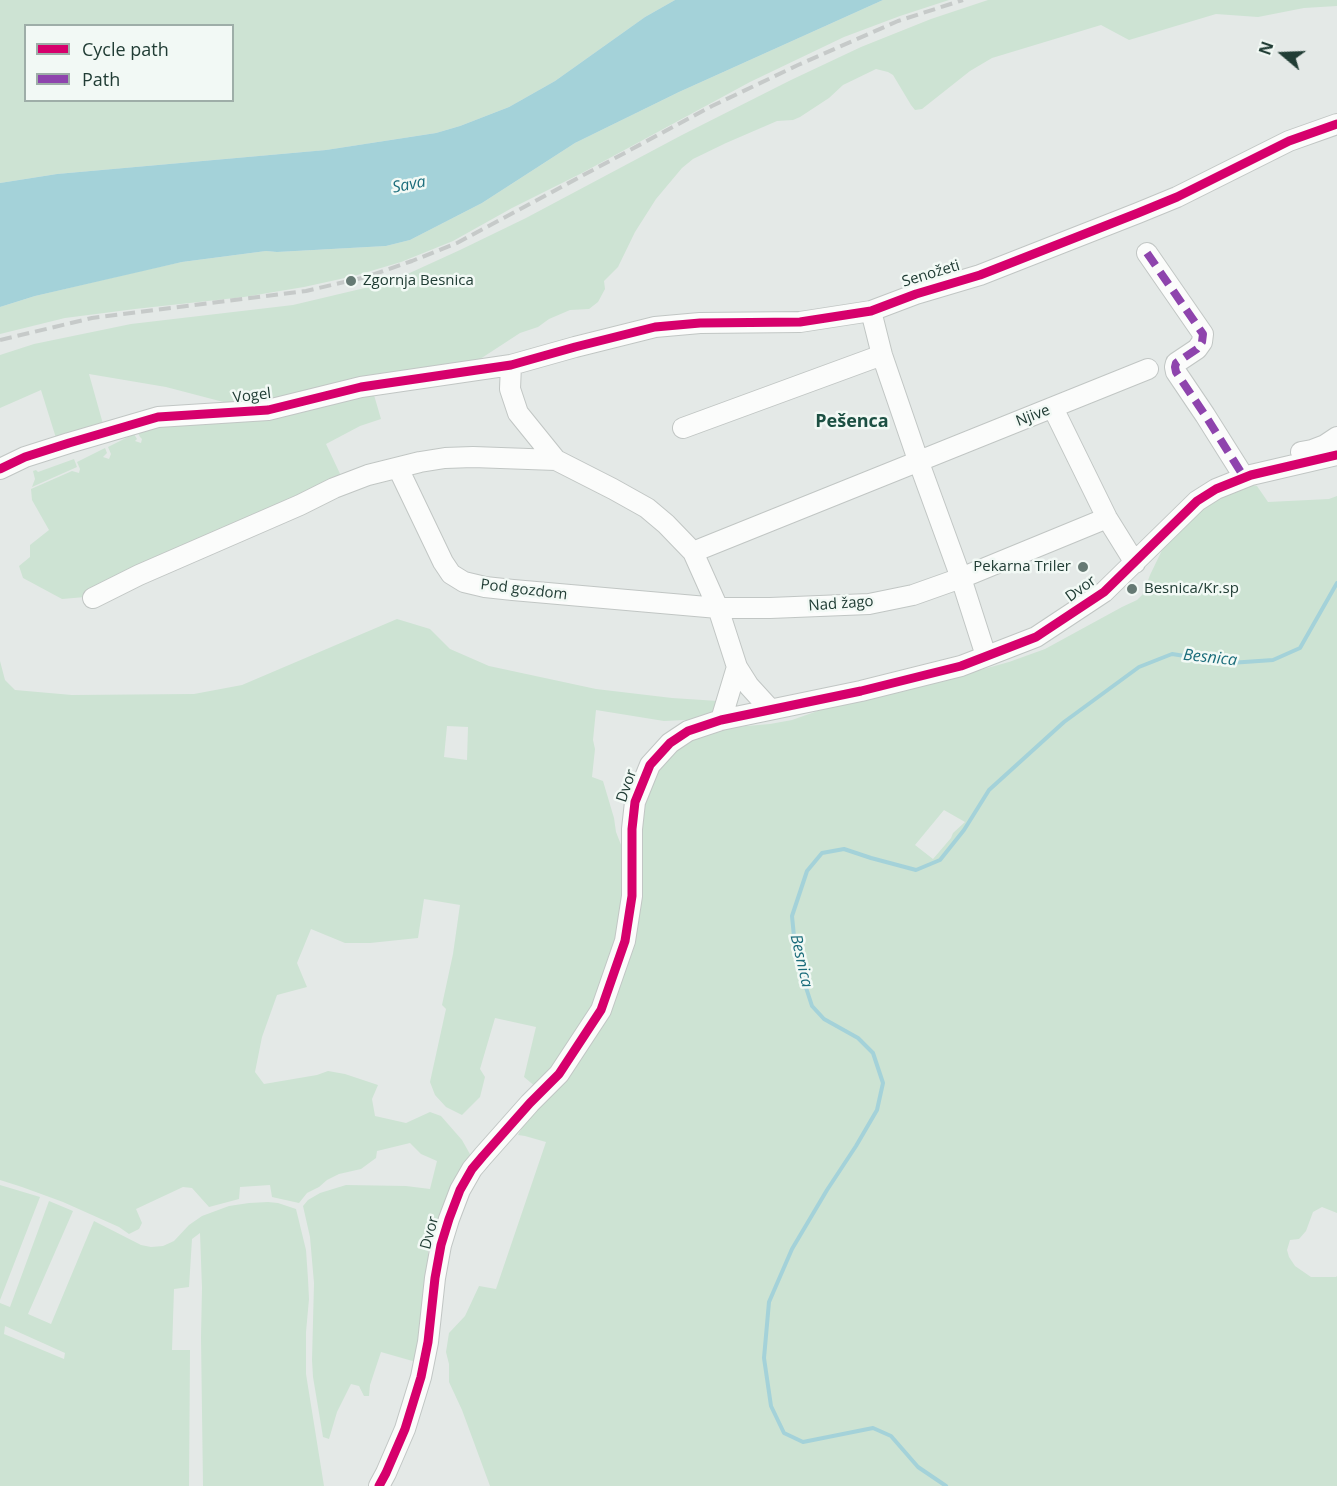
<!DOCTYPE html>
<html>
<head>
<meta charset="utf-8">
<style>
	body { margin:0 }
	#map { position:relative; width:1337px; height:1486px; overflow:hidden; background:#e4e9e7; font-family:"Open Sans",sans-serif }
	canvas { display:block }
	.legend { position:absolute; left:24px; top:24px; width:210px; height:78px; box-sizing:border-box; background:#f2f9f5; border:2px solid #9eaea8; margin:0; padding:8px 10px; list-style:none; font-size:18px; color:#213d35 }
	.legend li { display:flex; align-items:center; gap:12px; height:30px }
	.legend b { width:30px; border:2px solid #9eaea8 }
	.north { position:absolute; left:1253px; top:24px; width:60px; height:60px; -webkit-text-stroke:4px #f2f9f5; paint-order:stroke; rotate:289deg; font-size:16px; font-weight:700; line-height:24px; text-align:center; color:#213d35 }
	.north::after { content:''; display:block; margin:auto; width:21px; height:27px; background:#213d35; clip-path:polygon(50% 0,100% 100%,50% 72%,0 100%) }
</style>
</head>
<body>
<div id="map">
<canvas width="1337" height="1486"></canvas>
<ul class="legend">
<li><b style="height:8px;background:#d6006c"></b>Cycle path</li>
<li><b style="height:8px;background:#8e44ad"></b>Path</li>
</ul>
<div class="north">N</div>
</div>
<script>
const context = document.querySelector('canvas').getContext('2d');
context.lineJoin = 'round';
function fillPath(path, color) { context.fillStyle = color; context.fill(path, 'evenodd'); }
const shape = rows => new Path2D(rows.map(r => 'M' + r).join(''));
function strokePath(path, color, width, dash) { context.strokeStyle = color; context.lineWidth = width; context.lineCap = dash ? 'butt' : 'round'; context.setLineDash(dash || []); context.stroke(path); }
function write(font, color, halo, rows, align = 'center') {
  context.font = font + ' "Open Sans",sans-serif'; context.lineWidth = 5; context.setLineDash([]); context.textBaseline = 'middle'; context.strokeStyle = halo; context.fillStyle = color; for (const [text, x, y, turn = 0] of rows) {
    context.save(); context.translate(x, y); context.rotate((+turn || 0) * Math.PI / 180); context.textAlign = isNaN(turn) ? turn : align; if (halo) context.strokeText(text, 0, 0); context.fillText(text, 0, 0); context.restore();
  }
}
const green = shape([
	[0,0,675,0,645,17,555,81,509,107,460,126,436,133,326,150,57,174,0,183],
	[26,26,232,26,232,100,26,100],
	[883,0,949,0,900,16,844,37,750,82,582,173,512,208,453,241,401,262,354,276,304,287,244,297,135,309,65,318,0,334,0,307,35,296,145,270,182,262,266,251,277,252,386,246,410,240,482,203,575,143,679,92],
	[988,0,1337,0,1337,6,1304,8,1258,17,1216,14,1129,40,1101,25,992,58,970,71,922,109,915,110,911,105,893,75,888,72,876,69,843,85,829,98,800,117,793,120,777,121,726,143,693,159,682,168,656,199,635,232,618,267,604,281,605,289,598,302,589,309,570,310,549,319,538,327,520,333,474,363,258,406,231,404,166,387,89,374,103,424,56,438,41,390,0,408,0,355,34,344,131,324,293,305,390,282,460,250,526,218,682,135,791,80,861,47,931,19],
	[394,389,374,395,381,419,360,426,326,444,342,478,85,597,62,599,23,578,19,566,30,557,30,545,49,530,32,500,31,489,72,471,79,473,80,469,77,462,105,448,107,453,103,457,109,459,111,454,108,447,134,434,137,439,135,441,141,443,142,439,140,437,138,433,161,423,188,423,217,424,270,417],
	[74,459,77,467,32,487,35,479,33,471,36,470,38,472],
	[1248,484,1257,486,1268,502,1329,499,1337,496,1337,1213,1322,1207,1313,1212,1306,1231,1299,1239,1290,1240,1287,1250,1289,1257,1295,1266,1311,1277,1336,1277,1337,1276,1337,1486,490,1486,462,1410,449,1382,449,1364,446,1352,449,1333,465,1316,479,1286,496,1289,546,1142,525,1136,518,1135,524,1124,606,1016,641,806,657,770,667,759,686,742,723,728,770,724,792,720,829,707,969,673,1009,662,1045,649,1122,607,1137,600,1143,594,1150,575,1165,544,1188,521,1221,496],
	[944,810,965,822,953,833,951,838,933,859,915,845],
	[397,619,430,629,450,649,489,666,596,689,672,698,718,701,715,712,692,722,685,720,664,721,596,710,593,740,595,749,592,777,603,781,614,818,616,832,625,855,623,921,595,1007,571,1045,536,1087,524,1077,536,1027,495,1018,480,1069,485,1077,480,1097,462,1115,446,1107,435,1095,430,1082,446,1009,442,1005,453,954,460,905,424,899,418,938,370,943,345,943,311,929,297,963,307,987,277,995,262,1037,255,1072,264,1084,317,1075,328,1071,345,1074,378,1085,372,1099,375,1116,406,1123,430,1112,441,1116,462,1140,471,1156,464,1165,443,1205,428,1252,429,1267,416,1362,381,1352,370,1385,369,1396,364,1396,359,1386,351,1384,337,1412,329,1439,323,1437,313,1377,312,1360,314,1283,310,1237,303,1206,308,1200,320,1193,346,1185,406,1186,430,1189,437,1161,421,1154,410,1143,377,1151,376,1158,361,1169,339,1174,327,1180,319,1187,307,1193,299,1203,272,1197,270,1185,240,1187,239,1199,209,1207,192,1188,183,1187,136,1209,142,1223,139,1229,129,1234,119,1227,63,1202,22,1187,0,1180,0,661,5,680,15,690,72,695,194,694,242,685],
	[447,726,468,727,467,760,444,757],
	[0,1185,40,1197,0,1300],
	[49,1201,73,1211,28,1314,51,1324,94,1221,141,1245,151,1247,163,1246,174,1241,189,1225,202,1216,229,1206,249,1203,268,1202,278,1203,296,1209,306,1250,308,1279,309,1299,306,1332,306,1374,324,1486,203,1486,201,1337,202,1288,200,1233,192,1239,189,1287,174,1289,172,1350,190,1350,189,1486,0,1486,0,1303,10,1307],
	[5,1326,65,1353,64,1359,4,1334]
]);
const water = shape([
	[675,0,883,0,679,92,575,143,482,203,410,240,386,246,277,252,266,251,182,262,35,296,0,307,0,183,57,174,326,150,436,133,460,126,509,107,555,81,645,17]
]);
const stream = shape([
	[946,1486,918,1467,891,1436,873,1428,803,1442,784,1433,771,1406,764,1358,769,1302,792,1249,827,1190,856,1146,877,1110,883,1083,873,1053,858,1038,824,1019,812,1006,796,957,792,916,807,871,822,853,844,849,871,858,916,870,940,860,964,830,989,790,1064,722,1139,667,1172,654,1230,663,1273,660,1300,648,1337,583]
]);
const minor = shape([
	[1147,253,1203,334,1202,342,1197,349,1176,363,1175,367,1176,372,1205,415,1244,477],
	[871,311,882,355,918,460,961,578,986,656],
	[511,365,510,389,518,413,556,460,613,489,647,508,666,524,693,552,718,608,737,667,749,686,770,709],
	[1053,408,1107,518,1135,563],
	[683,428,882,355],
	[1301,452,1312,450,1325,445,1337,437],
	[398,468,443,562,451,574,464,582,485,587,513,590,718,608,770,608,869,604,913,595,961,578,1107,518],
	[0,469,25,457,69,443,158,417,268,410,361,387,511,365,575,347,655,327,700,323,800,322,871,311,916,294,980,275,1138,213,1177,197,1289,141,1337,124],
	[693,552,1148,369],
	[93,598,139,575,300,505,334,488,368,475,420,462,445,458,473,457,556,460],
	[721,720,737,667],
	[379,1486,386,1473,405,1429,421,1377,428,1342,435,1278,441,1245,449,1219,460,1190,472,1169,483,1156,530,1103,559,1074,601,1010,625,941,632,896,632,829,635,802,650,765,670,743,688,731,721,720,861,691,961,666,1036,637,1104,592,1197,501,1216,489,1251,475,1337,455]
]);
const rail = shape([
	[0,340,92,318,306,291,366,277,412,261,457,243,712,106,798,65,898,21,963,0]
]);
const quiet = shape([
	[1147,253,1203,334,1202,342,1197,349,1176,363,1175,367,1176,372,1205,415,1244,477]
]);
const cycleway = shape([
	[0,469,25,457,69,443,158,417,268,410,361,387,511,365,575,347,655,327,700,323,800,322,871,311,916,294,980,275,1138,213,1177,197,1289,141,1337,124],
	[379,1486,386,1473,405,1429,421,1377,428,1342,435,1278,441,1245,449,1219,460,1190,472,1169,483,1156,530,1103,559,1074,601,1010,625,941,632,896,632,829,635,802,650,765,670,743,688,731,721,720,861,691,961,666,1036,637,1104,592,1197,501,1216,489,1251,475,1337,455]
]);
const markers = [
	[351,281,6,"#657973"],
	[1083,567,6,"#657973"],
	[1132,589,6,"#657973"]
];
const streetNames = [
	["Senožeti",931,274,-17],
	["Vogel",252,396,-7],
	["Njive",1033,416,-21],
	["Dvor",1081,589,-36],
	["Pod gozdom",524,590,7],
	["Nad žago",841,604,-4],
	["Dvor",627,786,-71],
	["Dvor",430,1233,-75]
];
const poiNames = [
	["Zgornja Besnica",363,281],
	["Pekarna Triler",1071,567,"right"],
	["Besnica/Kr.sp",1144,589]
];
const waterNames = [
	["Sava",409,185,-11],
	["Besnica",1210,658,6],
	["Besnica",801,961,77]
];
const quarterNames = [
	["Pešenca",852,422]
];
fillPath(green, '#cde3d3');
fillPath(water, '#a4d2d9');
strokePath(stream, '#a4d2d9', 4);
strokePath(minor, '#c1c6c4', 22);
strokePath(minor, '#fbfcfb', 20);
strokePath(rail, '#c6cac9', 4, [12, 6]);
strokePath(quiet, '#8e44ad', 8, [15, 8]);
strokePath(cycleway, '#d6006c', 9);
for (const [x, y, r, color] of markers) { const dot = new Path2D(); dot.arc(x, y, r, 0, 2 * Math.PI); context.fillStyle = color; context.fill(dot); strokePath(dot, '#f2f9f5', 2); }
write('15px', '#213d35', '#f2f9f5', streetNames);
write('15px', '#213d35', '#f2f9f5', poiNames, 'left');
write('italic 16px', '#1a6c7b', '#f2f9f5', waterNames);
write('bold 18px', '#1c5043', '#f2f9f5', quarterNames);
</script>
</body>
</html>
